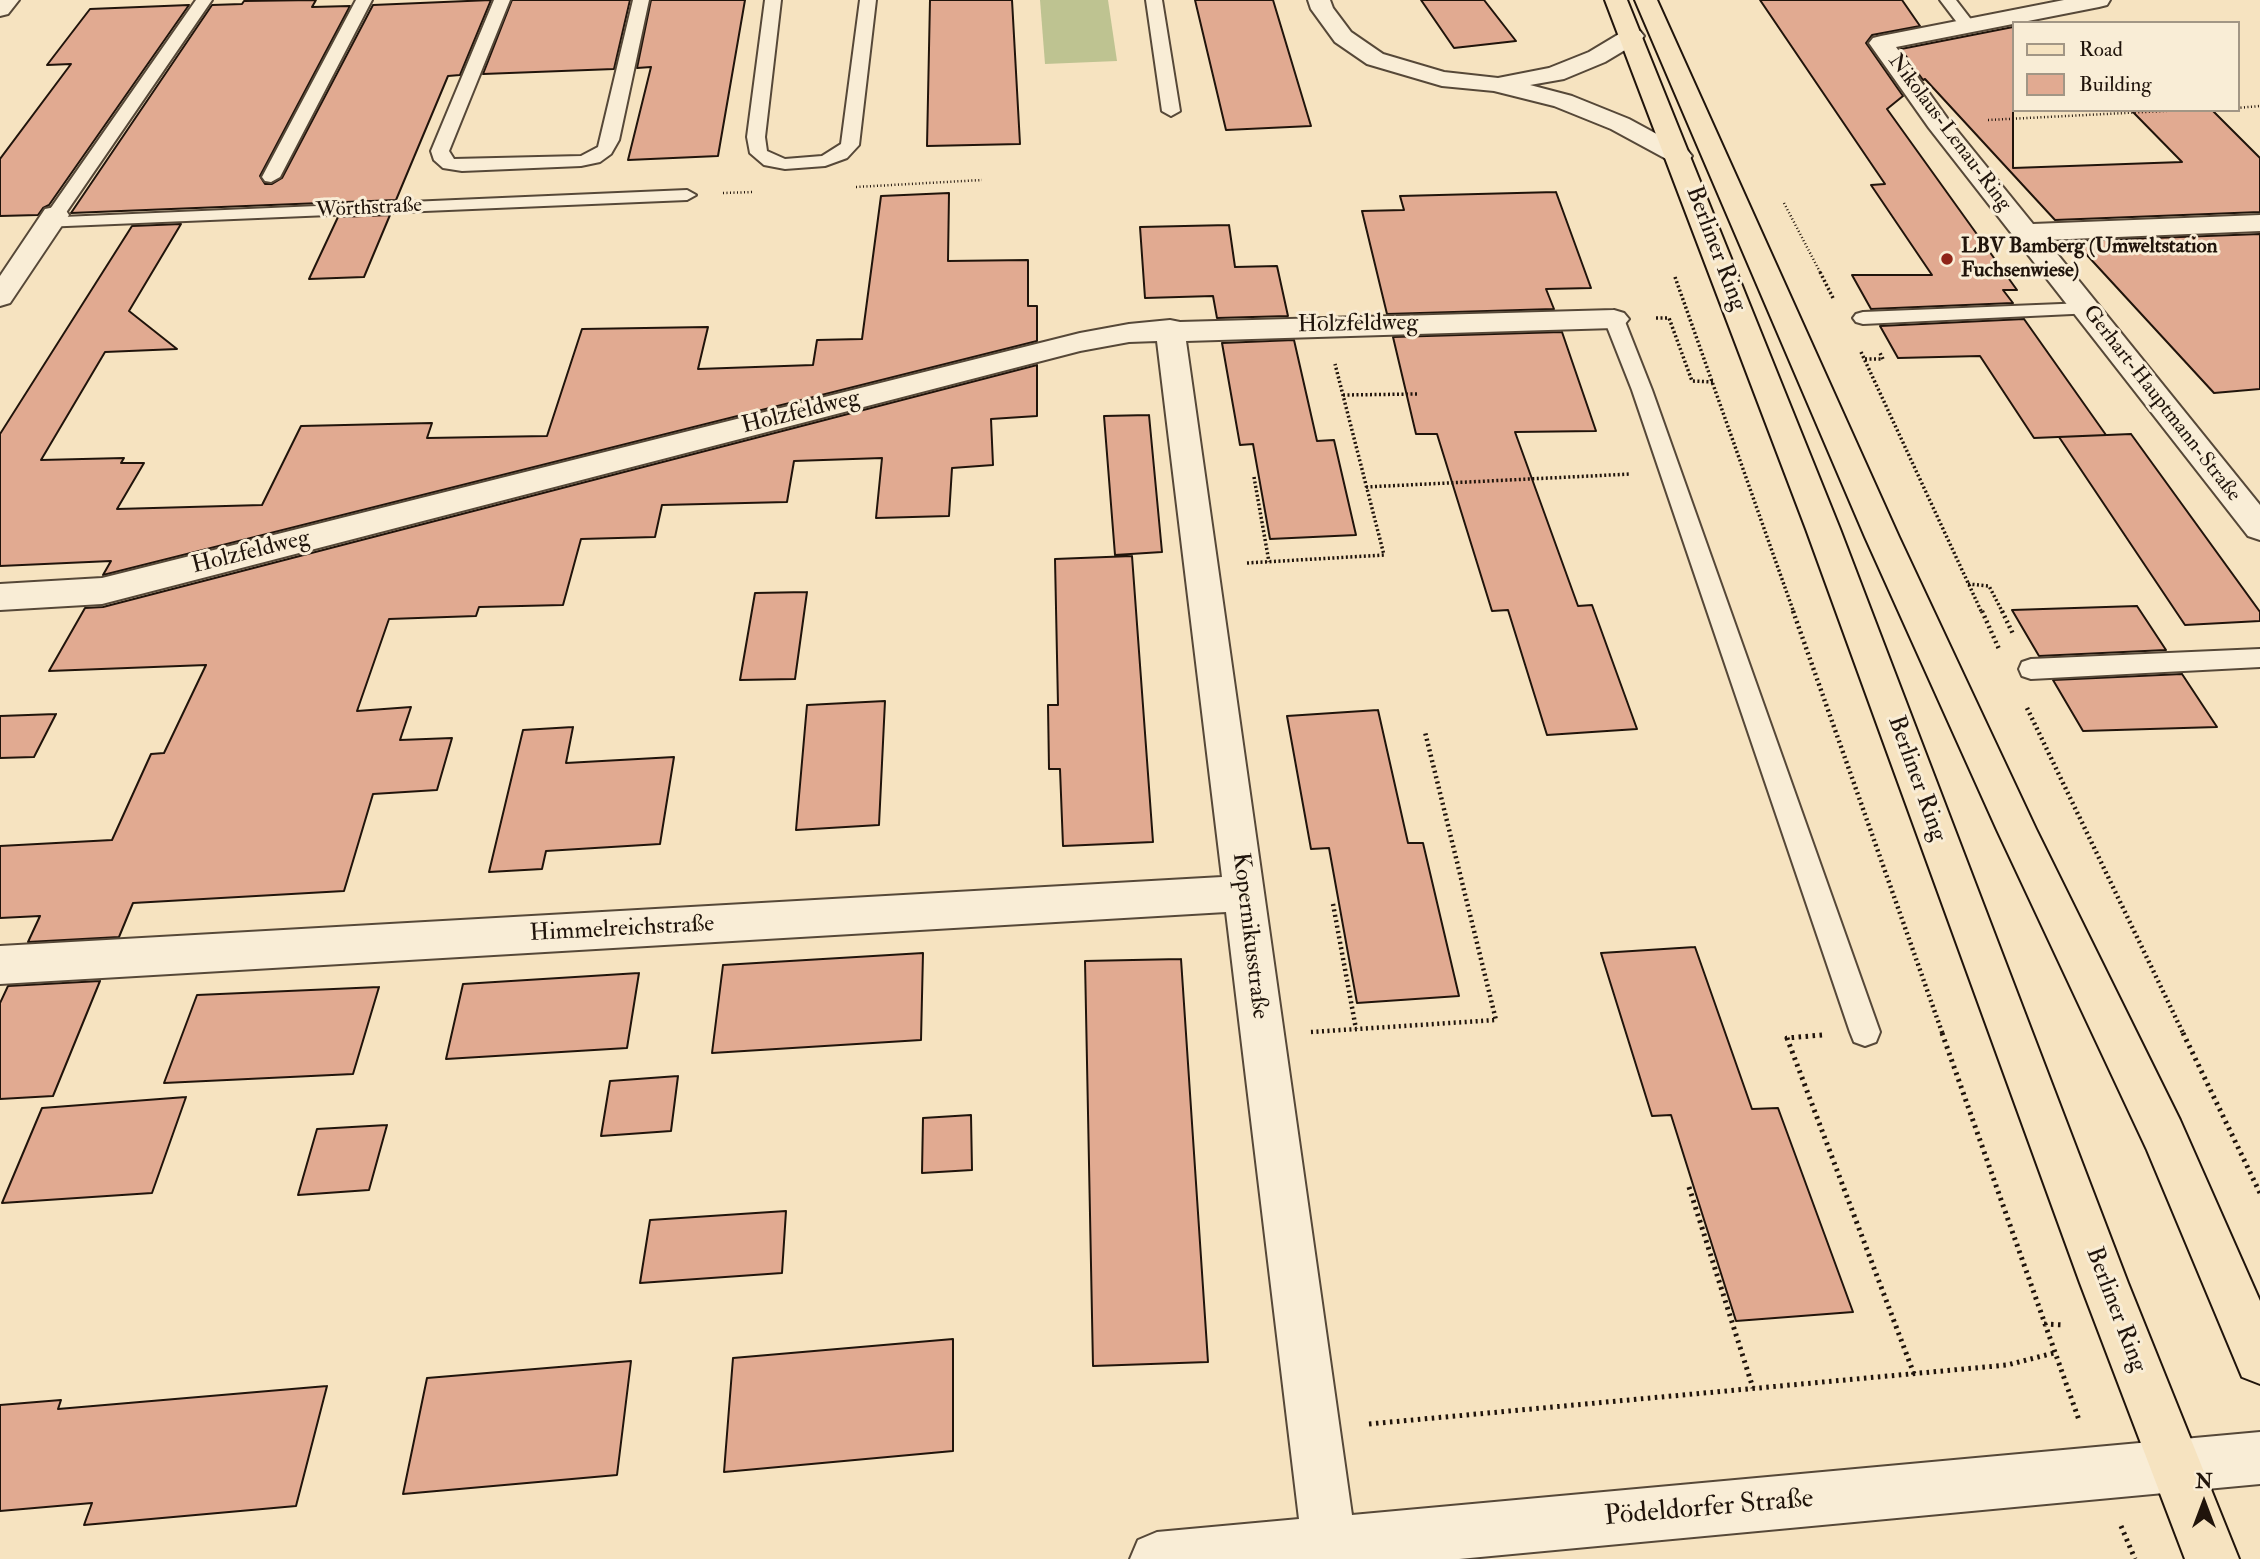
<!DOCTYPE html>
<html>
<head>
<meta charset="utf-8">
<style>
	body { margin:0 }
	#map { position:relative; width:2260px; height:1559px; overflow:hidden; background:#f6e3c0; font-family:"IM FELL Double Pica",serif }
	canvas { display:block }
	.legend { position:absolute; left:2012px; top:21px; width:228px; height:91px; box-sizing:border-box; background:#f9edd6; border:2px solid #a29685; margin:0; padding:9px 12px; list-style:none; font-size:21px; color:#20140b }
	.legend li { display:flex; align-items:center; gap:14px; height:35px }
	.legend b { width:35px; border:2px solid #a29685 }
	.north { position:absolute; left:2169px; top:1468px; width:70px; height:70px; -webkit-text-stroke:5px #f9edd6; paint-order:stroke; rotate:0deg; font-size:19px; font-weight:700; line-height:28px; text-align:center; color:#20140b }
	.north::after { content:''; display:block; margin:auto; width:24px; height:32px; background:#20140b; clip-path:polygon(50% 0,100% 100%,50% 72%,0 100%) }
</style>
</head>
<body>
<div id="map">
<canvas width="2260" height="1559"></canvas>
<ul class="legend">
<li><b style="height:9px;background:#f6e3c0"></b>Road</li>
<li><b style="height:19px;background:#e1aa91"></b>Building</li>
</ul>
<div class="north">N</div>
</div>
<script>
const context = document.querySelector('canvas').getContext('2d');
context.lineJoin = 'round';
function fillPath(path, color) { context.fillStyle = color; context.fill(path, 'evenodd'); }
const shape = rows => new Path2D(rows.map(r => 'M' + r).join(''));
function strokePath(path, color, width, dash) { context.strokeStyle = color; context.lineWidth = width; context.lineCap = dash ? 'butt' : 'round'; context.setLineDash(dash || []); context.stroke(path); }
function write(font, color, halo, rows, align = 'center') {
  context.font = font + ' "IM FELL Double Pica",serif'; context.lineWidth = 6; context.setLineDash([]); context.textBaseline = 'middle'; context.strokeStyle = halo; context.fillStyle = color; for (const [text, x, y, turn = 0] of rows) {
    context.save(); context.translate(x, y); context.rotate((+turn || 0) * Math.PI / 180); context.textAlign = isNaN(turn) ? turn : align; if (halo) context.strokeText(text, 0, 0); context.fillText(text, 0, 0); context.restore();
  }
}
const green = shape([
	[1040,0,1108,0,1117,61,1045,64]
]);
const building = shape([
	[316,0,312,7,350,6,260,176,265,184,272,184,282,178,373,5,491,0,460,75,448,76,396,200,71,213,212,5,242,4,244,1,316,0],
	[512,0,630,0,614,69,483,74,512,0],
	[651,0,745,0,718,156,628,160,651,67,637,68,651,0],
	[930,0,1012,0,1020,144,927,146,930,0],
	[1195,0,1273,0,1311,126,1226,130,1195,0],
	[1421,0,1484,0,1516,41,1454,48,1421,0],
	[1760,0,1902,0,1920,26,1872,35,1866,43,1903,96,1887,109,2017,290,2003,290,2013,303,1871,309,1852,275,1932,275,1871,185,1885,184,1760,0],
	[189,5,49,205,43,208,38,215,0,216,0,159,71,64,47,65,90,9,189,5],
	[2013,27,2013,168,2182,162,2131,110,2212,110,2260,158,2260,212,2055,220,1925,79,1923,80,1901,49,2013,27],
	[1556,192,1591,288,1546,289,1554,309,1387,314,1362,211,1404,210,1400,196,1556,192],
	[949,193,948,261,1028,260,1028,306,1037,306,1037,341,103,575,111,561,0,566,0,434,132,226,181,224,129,311,177,349,105,352,41,460,124,458,121,463,144,463,117,509,262,505,301,426,432,423,427,438,547,436,582,329,708,327,698,369,813,365,817,340,862,339,881,196,949,193],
	[390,215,364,277,309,279,338,217,390,215],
	[1229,225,1235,267,1277,266,1288,316,1217,318,1213,296,1145,298,1140,227,1229,225],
	[2260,234,2260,389,2214,393,2074,241,2260,234],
	[2024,319,2106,435,2034,438,1980,356,1898,358,1880,326,2024,319],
	[1562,332,1596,431,1515,432,1578,606,1592,605,1637,729,1547,735,1508,610,1492,611,1437,434,1416,434,1393,337,1562,332],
	[1294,340,1317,441,1334,440,1356,535,1270,539,1253,444,1240,445,1222,343,1294,340],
	[1037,365,1037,416,991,419,993,465,952,468,949,516,876,518,882,458,794,461,787,502,662,505,655,537,581,539,563,605,479,607,476,616,389,619,357,711,411,707,400,740,452,738,437,790,373,794,344,891,133,903,119,937,28,942,40,916,0,918,0,846,112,840,151,754,164,753,206,665,49,671,85,608,103,607,1037,365],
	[1149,415,1162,552,1115,555,1104,416,1149,415],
	[2131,434,2260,612,2260,621,2185,625,2059,437,2131,434],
	[1132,556,1153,842,1063,846,1060,769,1049,769,1048,705,1058,705,1055,559,1132,556],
	[807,592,795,679,740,680,755,593,807,592],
	[2137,606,2166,650,2039,656,2012,610,2137,606],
	[2182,674,2217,727,2083,731,2053,680,2182,674],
	[885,701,879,825,796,830,807,705,885,701],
	[1378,710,1408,843,1423,843,1459,996,1357,1003,1329,848,1311,849,1287,716,1378,710],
	[56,714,34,757,0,758,0,716,56,714],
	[573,727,566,763,674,757,660,844,546,851,542,869,489,872,523,730,573,727],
	[1695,947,1752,1109,1778,1108,1853,1312,1736,1321,1671,1115,1652,1116,1601,953,1695,947],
	[923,953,921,1040,712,1053,723,965,923,953],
	[1181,959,1208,1362,1093,1366,1085,961,1181,959],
	[639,973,627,1048,446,1059,463,984,639,973],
	[100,981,53,1096,0,1099,0,1003,8,986,100,981],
	[379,987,353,1074,164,1083,197,995,379,987],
	[678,1076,671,1131,601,1136,610,1081,678,1076],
	[186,1097,152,1193,2,1203,42,1108,186,1097],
	[971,1115,972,1170,922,1173,923,1118,971,1115],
	[387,1125,369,1190,298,1195,317,1129,387,1125],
	[786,1211,782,1273,640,1283,650,1220,786,1211],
	[953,1339,953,1451,724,1472,733,1358,953,1339],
	[631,1361,617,1475,403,1494,427,1378,631,1361],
	[327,1386,296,1506,84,1525,92,1503,0,1511,0,1405,61,1400,58,1409,327,1386]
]);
const pathFar3 = shape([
	[2237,108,2260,106],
	[1988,120,2184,110],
	[856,187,982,180],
	[723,193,753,192],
	[1784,203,1821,274]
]);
const pathFar2 = shape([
	[1820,272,1833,298],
	[1675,277,1794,613],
	[1656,318,1669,318,1692,381,1713,382],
	[1861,352,1982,613],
	[1865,359,1883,359,1880,353],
	[1343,395,1418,394],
	[1254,477,1269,562],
	[1366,487,1631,474],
	[1247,563,1384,555,1335,364],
	[1968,584,1989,586,2003,613]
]);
const pathFar1 = shape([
	[1793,611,1943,1035],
	[1982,611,1999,649],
	[2002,611,2013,634],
	[2027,708,2184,1035],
	[1333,904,1356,1029],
	[1311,1032,1496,1020,1425,732]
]);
const path = shape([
	[1942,1033,2079,1420],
	[2183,1033,2260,1193],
	[1822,1035,1787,1038,1914,1374],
	[1689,1187,1753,1388],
	[2044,1324,2064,1325],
	[1369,1424,2007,1365,2054,1353],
	[2121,1526,2135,1559]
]);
const lane = shape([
	[196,0,212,0,63,217,687,190,696,195,687,200,43,227,41,223,48,218,46,215,196,0],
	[356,0,372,0,280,177,271,182,265,181,262,177,356,0],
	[494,0,510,0,449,151,454,159,581,156,598,147,633,0,649,0,619,140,611,154,600,162,581,166,462,171,443,168,434,160,431,151,494,0],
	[765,0,781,0,765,137,767,151,785,159,822,156,841,144,860,0,876,0,859,145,847,158,825,166,785,169,764,165,750,153,747,137,765,0],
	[1146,0,1162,0,1180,111,1171,116,1162,111,1146,0],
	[1940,0,1956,0,1976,26,1974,29,1962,29,1940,0],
	[2086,303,2093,305,2096,309,2093,313,1863,324,1856,322,1853,318,1856,314,1863,312,2086,303],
	[1614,313,1621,315,1624,319,1652,390,1880,1032,1876,1042,1865,1046,1854,1042,1850,1032,1632,390,1604,319,1607,315,1614,313],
	[2260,649,2260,667,2031,679,2022,676,2019,669,2022,662,2031,659,2260,649]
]);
const street = shape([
	[0,0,19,0,8,14,0,16,0,0],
	[1308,0,1330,0,1333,8,1351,32,1383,54,1444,72,1498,78,1549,68,1589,52,1624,31,1640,31,1644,36,1640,41,1605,62,1564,79,1530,85,1572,96,1629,119,1688,151,1692,156,1688,161,1679,164,1670,161,1611,129,1554,106,1494,91,1442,86,1367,64,1335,42,1311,9,1308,0],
	[2064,0,2110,0,2107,5,2099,7,1896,47,1947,118,2033,224,2260,215,2260,231,2046,240,2260,505,2260,540,2248,536,1929,128,1869,43,1873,38,1881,36,2064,0],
	[55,207,65,209,69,215,10,303,0,306,0,276,45,209,55,207],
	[1614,310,1624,313,1629,319,1624,325,1614,328,1186,341,1352,1515,2260,1432,2260,1484,1459,1559,1130,1559,1138,1540,1157,1532,1299,1519,1226,912,0,984,0,946,1222,877,1157,341,1129,342,1080,351,102,604,0,610,0,584,102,578,1080,333,1129,324,1170,320,1180,322,1614,310]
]);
const primary = shape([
	[1605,0,1627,0,1840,529,2128,1283,2239,1559,2185,1559,2080,1283,1806,529,1605,0],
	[1635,0,1657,0,1899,537,2036,829,2180,1120,2260,1301,2260,1384,2242,1377,2147,1150,1997,830,1865,537,1635,0]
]);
const markers = [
	[1947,259,7,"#8f2418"]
];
const farStreetnames = [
	["Nikolaus-Lenau-Ring",1949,133,53],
	["Wörthstraße",369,209,-3],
	["Gerhart-Hauptmann-Straße",2161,404,52]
];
const farPoinames = [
	["LBV Bamberg (Umweltstation",1961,247],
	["Fuchsenwiese)",1961,271]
];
const streetNames = [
	["Berliner Ring",1715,249,69],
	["Holzfeldweg",1358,325,-1],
	["Holzfeldweg",801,413,-14],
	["Holzfeldweg",251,553,-14],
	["Berliner Ring",1916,779,70],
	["Himmelreichstraße",622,930,-3],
	["Kopernikusstraße",1249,936,83],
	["Berliner Ring",2115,1310,69]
];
const nearStreetnames = [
	["Pödeldorfer Straße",1709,1509,-5]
];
fillPath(green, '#bec391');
fillPath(building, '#e1aa91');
strokePath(building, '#20140b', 2);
strokePath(lane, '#564838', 4);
strokePath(street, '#564838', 4);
strokePath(primary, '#20140b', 4);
strokePath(pathFar3, '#20140b', 2.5, [1, 2.5]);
strokePath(pathFar2, '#20140b', 3.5, [2, 2.5]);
strokePath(pathFar1, '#20140b', 4.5, [2, 3.5]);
strokePath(path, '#20140b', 5, [2.5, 4.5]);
fillPath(lane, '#f9edd6');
fillPath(street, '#f9edd6');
fillPath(primary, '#f6e3c0');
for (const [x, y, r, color] of markers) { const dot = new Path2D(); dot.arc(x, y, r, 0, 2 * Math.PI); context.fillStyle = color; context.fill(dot); strokePath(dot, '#f9edd6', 2.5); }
write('21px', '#20140b', '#f9edd6', farStreetnames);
write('bold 21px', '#20140b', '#f9edd6', farPoinames, 'left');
write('24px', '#20140b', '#f9edd6', streetNames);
write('28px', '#20140b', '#f9edd6', nearStreetnames);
</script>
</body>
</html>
